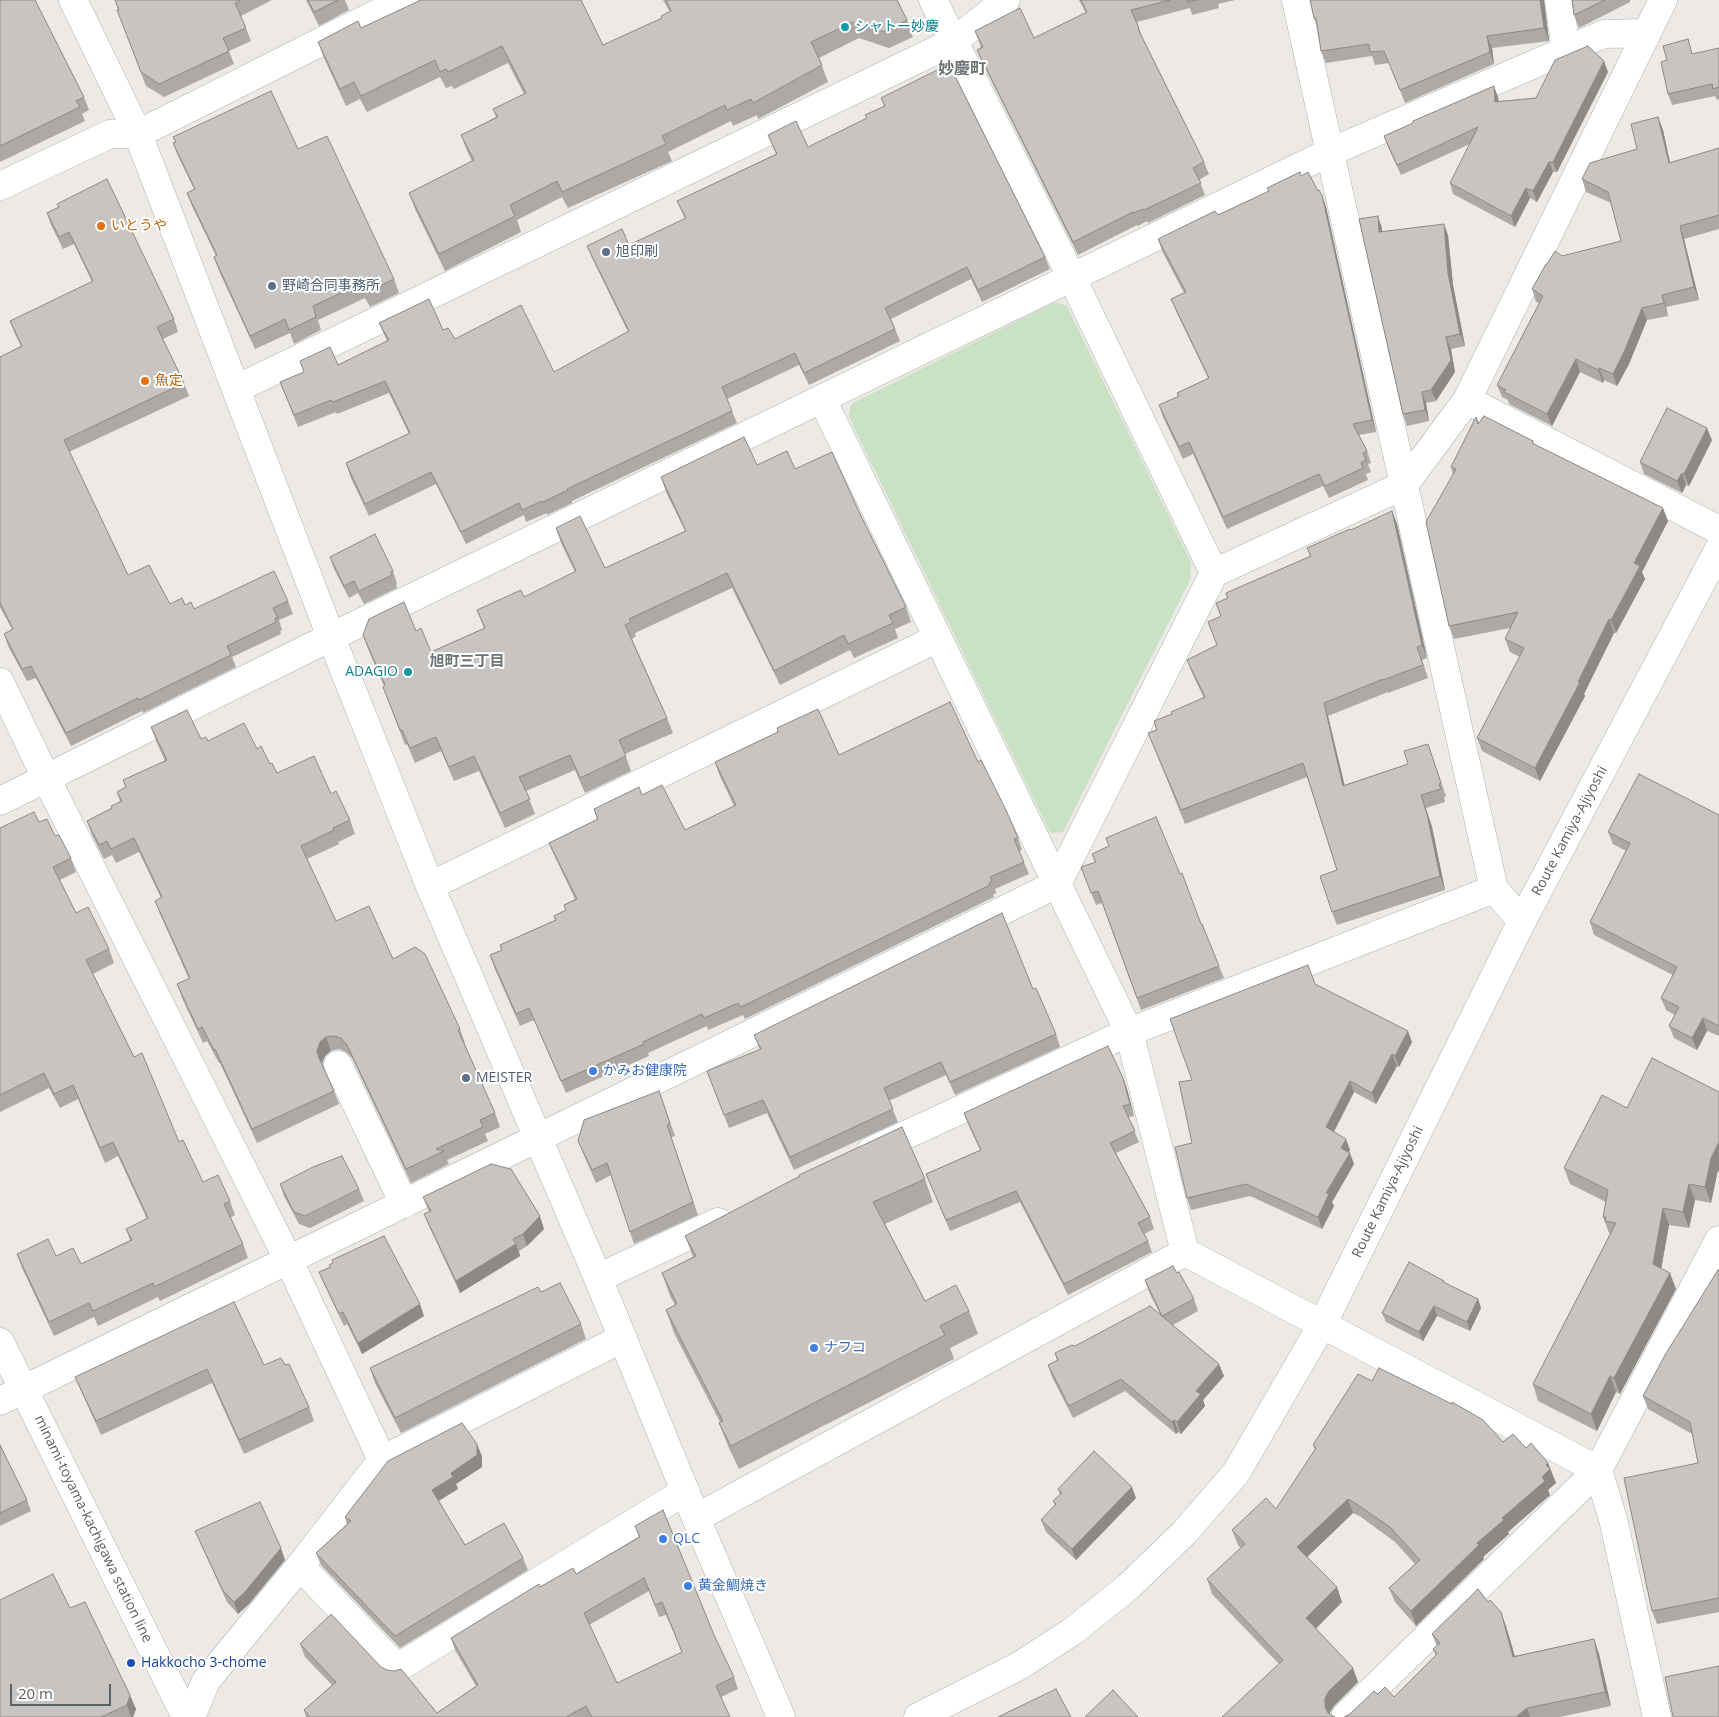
<!DOCTYPE html>
<html>
<head>
<meta charset="utf-8">
<style>
	body { margin:0 }
	#map { position:relative; width:1719px; height:1717px; overflow:hidden; background:#ede9e4; font-family:"Open Sans",sans-serif }
	canvas { display:block }
	.scale { position:absolute; left:10px; top:1684px; width:101px; height:22px; box-sizing:border-box; border:2px solid #5c6163; border-top:0; padding-left:6px; font-size:15px; line-height:18px; white-space:nowrap; color:#5c6163; -webkit-text-stroke:4px #fff; paint-order:stroke }
</style>
</head>
<body>
<div id="map">
<canvas width="1719" height="1717"></canvas>
<div class="scale">20 m</div>
</div>
<script>
const context = document.querySelector('canvas').getContext('2d');
context.lineJoin = 'round';
function fillPath(path, color) { context.fillStyle = color; context.fill(path, 'evenodd'); }
const shape = rows => new Path2D(rows.map(r => 'M' + r).join(''));
function strokePath(path, color, width, dash) { context.strokeStyle = color; context.lineWidth = width; context.lineCap = dash ? 'butt' : 'round'; context.setLineDash(dash || []); context.stroke(path); }
function write(font, color, halo, rows, align = 'center') {
  context.font = font + ' "Open Sans","Noto Sans JP",sans-serif'; context.lineWidth = 4; context.setLineDash([]); context.textBaseline = 'middle'; context.strokeStyle = halo; context.fillStyle = color; for (const [text, x, y, turn = 0] of rows) {
    context.save(); context.translate(x, y); context.rotate((+turn || 0) * Math.PI / 180); context.textAlign = isNaN(turn) ? turn : align; if (halo) context.strokeText(text, 0, 0); context.fillText(text, 0, 0); context.restore();
  }
}
const green = shape([
	[1055,302,1067,306,1191,562,1190,580,1063,832,1050,833,849,417,851,404]
]);
const minor = shape([
	[933,0,1072,278,1214,573],
	[1296,0,1494,889,1522,921],
	[1559,0,1566,51],
	[0,186,110,134,138,134,404,0],
	[236,389,953,42,1006,0],
	[822,399,1129,1032,1185,1252,1598,1470,1613,1519,1657,1717],
	[1467,400,1719,530],
	[0,682,46,778,289,1261,382,1460,300,1566,206,1681,191,1717],
	[0,801,331,637,1328,153,1604,34,1646,33],
	[430,886,938,638],
	[338,1065,404,1204],
	[871,1151,1129,1032,1494,889],
	[598,1278,718,1222],
	[0,1401,1057,884,1214,573,1404,485,1467,400,1663,0],
	[382,1460,623,1338],
	[696,1518,1185,1252],
	[300,1566,397,1668,686,1491],
	[1345,1717,1598,1470,1719,1240]
]);
const tertiary = shape([
	[73,0,138,134,331,637,430,886,598,1278,696,1518,781,1717]
]);
const secondary = shape([
	[0,1342,186,1717],
	[918,1717,1019,1666,1073,1631,1128,1587,1185,1532,1236,1473,1322,1325,1522,921,1719,549]
]);
const wall = shape([
	[0,0,84,97,89,110,82,114,85,121,0,162],
	[115,0,272,0,241,16,251,41,229,51,234,64,164,97,146,86,117,10,118,10],
	[306,0,345,0,349,10,319,26],
	[663,0,897,0,907,20,913,37,889,48,859,38,819,58,828,82,758,119,757,115,733,126,731,121,668,152,672,161,568,208,562,197,517,220,521,232,445,271,415,209,409,193,472,161,467,151,461,135,496,117,493,109,524,94,508,63,454,89,452,86,446,88,440,77,367,112,360,99,346,106,324,58,318,42,603,45,662,18,670,12],
	[1079,0,1235,0,1218,4,1219,8,1192,15,1190,8,1137,22,1143,39,1204,162,1209,174,1199,180,1205,195,1148,223,1147,221,1138,226,1137,225,1078,255,982,62,977,50,981,47,975,31,1034,38,1086,13],
	[1310,0,1544,0,1549,41,1492,48,1494,64,1405,103,1389,63,1375,65,1372,56,1326,63,1321,51,1317,25,1314,18],
	[1572,0,1630,0,1630,2,1579,28,1574,15],
	[1719,48,1719,99,1717,100,1715,96,1672,105,1668,94,1667,60],
	[1608,72,1557,172,1553,172,1537,202,1530,198,1515,227,1453,194,1450,183,1470,144,1401,175,1388,147,1384,136,1498,97,1499,101,1536,98],
	[881,98,1045,257,1050,269,982,302,971,279,891,319,900,341,809,385,799,365,727,399,737,423,572,501,572,503,547,515,547,513,526,522,524,515,466,544,436,484,369,516,350,476,346,463,409,434,389,393,337,414,336,412,298,427,280,382,338,365,387,341,379,323,443,330,455,339,554,372,628,332,592,258,587,246,629,245,685,219,677,201,776,154,768,135,808,147,867,119,865,115,884,106],
	[1658,117,1663,130,1670,163,1719,148,1719,229,1684,239,1699,300,1666,307,1668,316,1647,320,1629,364,1617,386,1604,380,1603,383,1580,372,1552,426,1509,404,1508,400,1502,397,1497,385,1539,303,1536,302,1532,289,1547,264,1562,256,1621,241,1611,203,1586,192,1582,179,1637,149],
	[173,137,298,149,394,279,399,293,370,307,365,298,318,320,321,330,294,344,290,333,255,349,219,271,214,257,216,256,192,206,187,193,194,189,178,156,173,143,175,142],
	[1301,176,1322,195,1326,207,1376,432,1359,435,1367,451,1371,463,1368,464,1371,472,1366,474,1368,480,1329,498,1323,486,1227,529,1193,454,1183,459,1163,417,1159,405,1178,397,1177,393,1208,378,1176,311,1171,299,1184,293,1162,251,1158,239,1218,215],
	[57,204,174,319,178,332,163,339,184,383,189,396,69,452,128,575,170,604,185,605,194,609,288,601,293,614,279,620,282,630,280,631,281,634,232,657,236,667,143,713,142,711,71,746,36,678,27,681,8,646,4,634,12,629,0,607,0,357,21,346,15,334,10,321,92,282,74,244,63,249,51,225,47,213,59,207],
	[1359,219,1382,228,1382,231,1448,235,1453,285,1465,346,1451,349,1455,372,1436,401,1426,403,1429,421,1407,426,1403,414],
	[1476,417,1479,423,1533,441,1534,444,1668,521,1642,572,1645,579,1616,633,1614,633,1584,694,1585,696,1540,781,1482,751,1477,738,1520,657,1510,652,1505,639,1510,628,1454,639,1449,626,1453,474,1451,467],
	[1712,440,1689,486,1686,485,1682,493,1644,474,1640,462],
	[757,465,795,469,859,512,906,607,911,622,895,629,898,638,854,658,850,650,780,685,732,588,635,633,636,636,632,639,667,718,673,733,625,754,631,771,585,793,575,770,526,791,535,814,505,828,479,771,454,781,441,751,415,763,407,744,405,745,383,687,384,686,368,649,363,635,416,631,431,652,484,628,477,610,524,597,575,572,561,543,556,528,605,568,685,531,666,492,661,477],
	[1392,511,1397,524,1427,658,1422,660,1428,678,1388,693,1388,692,1328,716,1344,785,1408,764,1428,744,1446,796,1444,797,1445,802,1426,808,1432,827,1445,890,1337,925,1332,912,1337,870,1307,777,1185,824,1148,733,1157,730,1154,721,1172,714,1171,712,1204,698,1192,673,1187,660,1217,645,1208,622,1221,617,1216,603,1227,598,1226,593,1310,556,1307,548,1351,530],
	[330,557,393,571,397,584,396,585,397,588,364,604,358,593,349,598,334,569],
	[151,727,208,741,257,749,277,773,331,794,350,820,355,834,338,842,339,844,307,859,336,921,393,959,460,1029,465,1043,464,1043,495,1113,500,1127,485,1134,488,1141,447,1160,449,1164,411,1183,352,1058,346,1052,339,1049,331,1051,325,1056,322,1064,334,1091,339,1104,257,1143,220,1063,219,1063,207,1041,203,1043,182,998,177,984,189,979,160,914,155,901,161,898,139,852,116,863,112,855,104,859,92,835,87,821,112,808,120,801,117,792,126,787,123,780,165,761,156,741],
	[839,755,978,762,1018,838,1022,850,1019,851,1029,874,995,889,996,893,993,895,994,897,745,1019,743,1015,708,1030,707,1026,648,1053,649,1056,566,1093,534,1020,520,1026,494,967,490,955,502,950,500,945,555,920,554,916,566,910,564,905,575,899,554,855,549,843,597,820,594,809,642,795,685,830,734,806,719,774,715,762],
	[1719,815,1719,1036,1707,1031,1697,1050,1674,1038,1669,1026,1675,1015,1666,1010,1661,998,1673,975,1594,935,1590,922,1626,851,1613,844,1608,832],
	[39,822,55,836,71,858,76,872,60,880,76,913,109,949,114,963,93,974,134,1057,179,1142,203,1182,230,1201,235,1215,230,1218,243,1244,248,1258,160,1301,158,1297,98,1326,94,1317,54,1336,22,1268,17,1254,56,1256,81,1264,130,1240,126,1229,147,1219,118,1156,105,1163,78,1099,60,1108,49,1088,0,1112,0,828],
	[1106,838,1180,874,1219,966,1224,978,1141,1010,1102,903,1096,905,1081,867,1095,862,1092,854,1109,846],
	[1315,984,1412,1042,1399,1067,1397,1066,1376,1104,1354,1092,1334,1132,1350,1150,1349,1152,1354,1164,1332,1202,1334,1206,1322,1229,1250,1196,1191,1210,1187,1198,1192,1143,1192,1080],
	[1033,989,1056,1034,1060,1047,955,1095,946,1075,889,1101,898,1122,794,1170,767,1113,729,1128,707,1071,760,1050,754,1035],
	[1123,1078,1127,1089,1134,1116,1128,1117,1139,1142,1116,1153,1150,1217,1154,1229,1144,1234,1148,1241,1152,1252,1068,1295,1020,1202,950,1231,926,1174,980,1150,968,1124,964,1113],
	[659,1091,675,1136,671,1137,698,1215,634,1244,611,1175,596,1183,583,1153,578,1141],
	[1564,1168,1717,1174,1711,1203,1695,1200,1689,1228,1669,1225,1661,1269,1676,1289,1620,1394,1616,1392,1597,1431,1538,1401,1533,1384,1610,1234,1609,1233,1603,1217,1606,1202,1570,1184],
	[925,1179,933,1202,885,1224,925,1301,969,1311,978,1334,950,1348,954,1359,739,1469,728,1446,719,1423,720,1422,674,1333,666,1310,675,1305,670,1296,662,1273,693,1257,685,1236],
	[280,1184,359,1189,364,1201,310,1228,299,1224,284,1196],
	[423,1197,544,1229,527,1246,519,1251,520,1256,460,1293,429,1226,424,1214,429,1212],
	[332,1260,424,1316,362,1354,347,1324,344,1326,324,1284,319,1272,330,1267,329,1265,333,1263],
	[1719,1270,1719,1612,1657,1624,1652,1611,1698,1463,1692,1434,1648,1409,1643,1396],
	[1177,1273,1194,1299,1198,1311,1173,1325,1224,1376,1203,1400,1205,1406,1181,1434,1178,1432,1176,1434,1125,1391,1073,1418,1052,1377,1048,1365,1057,1360,1055,1353,1075,1346,1160,1314,1149,1292,1145,1280],
	[1444,1283,1478,1299,1481,1308,1470,1331,1437,1316,1423,1341,1386,1322,1382,1313],
	[541,1292,581,1324,586,1339,401,1433,375,1383,370,1368],
	[264,1365,285,1365,309,1407,314,1421,244,1454,212,1383,101,1435,81,1391,75,1377],
	[1503,1442,1526,1448,1548,1463,1556,1483,1548,1490,1550,1495,1508,1532,1509,1534,1483,1557,1484,1559,1416,1626,1395,1602,1389,1588,1415,1564,1395,1542,1361,1517,1353,1513,1307,1557,1342,1602,1316,1629,1358,1682,1334,1706,1330,1712,1330,1714,1222,1717,1279,1664,1212,1594,1207,1579,1241,1548,1238,1545,1232,1530,1276,1509,1315,1450,1313,1445],
	[0,1445,27,1500,31,1511,0,1526],
	[482,1456,482,1467,456,1484,458,1489,439,1501,465,1545,523,1558,528,1570,400,1648,321,1565,316,1553,347,1524,345,1517],
	[1058,1489,1136,1498,1076,1560,1046,1532,1041,1520,1055,1506,1053,1501,1060,1495],
	[635,1526,714,1635,734,1677,738,1689,721,1697,730,1717,306,1717,304,1710,332,1685,305,1657,300,1644,381,1667,437,1713,476,1686,455,1650,451,1638,540,1587,576,1574,639,1537],
	[649,1591,659,1617,666,1615,682,1652,617,1683,589,1625],
	[195,1531,285,1560,249,1604,238,1614,227,1602,200,1542],
	[70,1608,136,1709,133,1717,0,1717],
	[1506,1626,1515,1656,1594,1639,1599,1654,1611,1706,1560,1717,1344,1717,1350,1714,1378,1694,1394,1697,1436,1656,1433,1649,1437,1646,1432,1634]
]);
const shadedWall = shape([
	[1540,0,1544,0,1549,41,1544,28],
	[1487,36,1492,48,1494,64,1490,52],
	[1604,61,1608,72,1557,172,1553,162],
	[1494,86,1498,97,1499,113,1495,102],
	[1658,117,1663,130,1673,176,1669,163],
	[1549,162,1553,172,1537,202,1533,191],
	[1526,188,1530,198,1515,227,1511,216],
	[1322,195,1326,207,1376,432,1372,420],
	[1378,216,1382,228,1383,243,1379,232],
	[1444,224,1448,235,1453,285,1465,346,1460,334,1448,273],
	[1680,226,1684,239,1699,300,1694,287],
	[1662,295,1666,307,1668,316,1664,303],
	[1642,308,1647,320,1629,364,1617,386,1613,374],
	[1446,337,1451,349,1455,372,1436,401,1431,390],
	[1576,359,1580,372,1552,426,1547,414],
	[1599,368,1604,380,1603,383,1598,370],
	[1422,392,1426,403,1429,421,1425,410],
	[1707,428,1712,440,1689,486,1684,474],
	[1682,473,1686,485,1682,493,1677,481],
	[1663,508,1668,521,1642,572,1645,579,1616,633,1611,620,1634,563],
	[1392,511,1397,524,1427,658,1422,645],
	[1609,619,1614,633,1584,694,1585,696,1540,781,1535,768],
	[1324,703,1328,716,1348,799,1343,786],
	[1421,795,1432,827,1445,890,1440,876],
	[1703,1018,1707,1031,1697,1050,1692,1038],
	[1408,1031,1412,1042,1399,1067,1395,1056],
	[326,1037,331,1051,325,1056,322,1064,324,1072,319,1058,317,1051,320,1042],
	[1392,1054,1397,1066,1376,1104,1372,1093],
	[1123,1078,1127,1089,1134,1116,1130,1104],
	[1350,1081,1354,1092,1330,1139,1326,1127],
	[1346,1139,1350,1150,1345,1159,1341,1148],
	[1719,1142,1719,1170,1717,1174,1711,1203,1705,1187,1711,1158],
	[1350,1153,1354,1164,1332,1202,1334,1206,1322,1229,1318,1217,1326,1193],
	[1689,1184,1695,1200,1689,1228,1683,1212],
	[1663,1208,1669,1225,1659,1281,1653,1264],
	[540,1216,544,1229,527,1246,523,1234],
	[516,1244,520,1256,460,1293,456,1281],
	[1670,1273,1676,1289,1620,1394,1614,1378],
	[1478,1299,1481,1308,1470,1331,1467,1322],
	[420,1304,424,1316,362,1354,358,1343],
	[1434,1306,1437,1316,1423,1341,1419,1332],
	[1219,1364,1224,1376,1203,1400,1205,1406,1181,1434,1177,1422,1196,1391],
	[1610,1376,1616,1392,1597,1431,1591,1414],
	[1174,1420,1178,1432,1176,1434,1172,1422],
	[477,1444,482,1456,482,1467,456,1484,458,1489,436,1502,432,1490],
	[1548,1463,1556,1483,1548,1490,1550,1495,1508,1532,1509,1534,1483,1557,1484,1559,1416,1626,1411,1611,1542,1477,1546,1465],
	[1132,1487,1136,1498,1076,1560,1072,1549],
	[1348,1499,1353,1513,1302,1562,1297,1547],
	[281,1548,285,1560,249,1604,238,1614,234,1602],
	[1337,1587,1342,1602,1311,1633,1306,1618],
	[1501,1612,1506,1626,1519,1671,1513,1657],
	[1594,1639,1599,1654,1611,1706,1605,1692],
	[1353,1668,1358,1682,1334,1706,1330,1712,1330,1717,1325,1707,1325,1698,1329,1691],
	[130,1695,136,1709,133,1717,131,1717,127,1705],
	[1527,1708,1530,1717,1516,1717]
]);
const building = shape([
	[0,0,35,0,84,97,76,101,80,107,0,146,0,0],
	[115,0,241,0,235,3,246,28,223,38,229,51,159,84,141,72,117,10,119,10,115,0],
	[308,0,338,0,314,12,308,0],
	[421,0,581,0,603,45,662,18,661,16,671,11,666,0,897,0,907,20,883,32,853,22,811,42,822,65,753,103,751,99,727,110,725,105,662,136,666,144,562,192,557,181,510,205,515,216,439,254,409,193,474,160,461,135,498,117,493,109,526,93,502,46,448,72,446,69,440,72,435,60,361,96,354,82,340,89,318,42,358,21,361,28,421,0],
	[1081,0,1170,0,1131,10,1139,28,1138,29,1204,162,1193,168,1201,183,1144,210,1143,209,1133,213,1133,212,1073,242,977,50,983,47,975,31,1020,8,1034,38,1087,12,1081,0],
	[1187,0,1197,0,1188,2,1187,0],
	[1310,0,1540,0,1544,28,1487,36,1490,52,1400,90,1384,51,1370,52,1369,44,1321,51,1316,18,1314,18,1310,0],
	[1572,0,1605,0,1574,15,1572,0],
	[1688,39,1692,54,1719,48,1719,87,1713,89,1712,84,1668,94,1661,62,1667,60,1663,46,1688,39],
	[1588,46,1604,61,1553,162,1549,162,1533,191,1526,188,1511,216,1450,183,1478,127,1397,165,1384,136,1413,123,1413,121,1494,86,1495,102,1536,98,1555,60,1588,46],
	[949,64,1045,257,978,290,967,267,885,308,895,329,804,373,795,353,722,387,732,411,567,489,568,490,543,502,542,501,522,510,519,503,461,532,431,472,365,504,346,463,410,433,385,381,333,402,331,400,294,415,280,382,304,372,300,361,330,347,338,365,389,340,379,323,429,299,443,330,448,328,455,339,521,305,554,372,629,331,587,246,622,229,629,245,686,218,677,201,777,154,768,135,796,121,808,147,867,118,865,115,885,106,881,98,949,64],
	[271,91,298,149,327,136,394,279,365,293,360,284,313,306,316,317,289,330,285,319,250,336,214,257,217,255,187,193,195,189,173,143,176,142,173,137,271,91],
	[1658,117,1669,163,1719,148,1719,215,1680,226,1694,287,1662,295,1664,303,1642,308,1624,352,1613,374,1599,368,1598,370,1576,359,1547,414,1504,392,1506,390,1497,385,1543,296,1532,289,1546,264,1547,264,1555,251,1562,256,1621,241,1608,192,1582,179,1590,163,1637,149,1631,124,1658,117],
	[1300,172,1301,176,1308,172,1318,191,1319,190,1322,195,1372,420,1353,424,1367,451,1363,453,1366,460,1361,463,1363,468,1325,486,1319,474,1223,517,1189,442,1179,447,1159,405,1179,396,1177,393,1209,378,1171,299,1186,292,1158,239,1215,211,1218,215,1269,191,1267,188,1300,172],
	[107,179,174,319,157,327,184,383,64,440,128,575,149,565,170,604,182,598,185,605,191,602,194,609,274,571,288,601,273,608,278,618,275,618,276,622,227,646,231,655,139,700,138,698,66,733,31,666,22,669,4,634,13,629,0,603,0,357,22,346,10,321,93,281,69,232,59,237,47,213,59,207,57,204,107,179],
	[1378,216,1379,232,1444,224,1448,273,1460,334,1446,337,1451,360,1431,390,1422,392,1425,410,1403,414,1359,219,1378,216],
	[1667,408,1707,428,1684,474,1682,473,1677,481,1640,462,1667,408],
	[1484,416,1533,441,1532,443,1663,508,1634,563,1640,566,1611,620,1609,619,1578,682,1580,682,1535,768,1477,738,1524,648,1505,639,1518,612,1449,626,1426,522,1456,469,1451,467,1476,417,1478,424,1484,416],
	[744,437,757,465,787,451,795,469,832,452,859,512,906,607,889,615,893,623,848,644,844,635,774,671,727,573,629,619,631,622,625,625,667,718,619,740,626,756,580,778,570,755,519,777,530,799,500,813,474,756,449,767,436,737,410,748,402,730,400,730,383,687,385,685,363,635,369,619,404,602,416,631,421,628,431,652,485,628,477,610,521,590,524,597,576,571,556,528,580,516,605,568,686,531,661,477,744,437],
	[1392,511,1422,645,1417,647,1423,665,1383,680,1383,679,1324,703,1343,786,1408,764,1404,751,1428,744,1441,783,1439,784,1441,789,1421,795,1427,814,1440,876,1332,912,1320,876,1337,870,1303,763,1181,810,1148,733,1157,730,1154,721,1172,714,1171,712,1205,697,1187,660,1217,645,1208,622,1221,616,1216,603,1228,598,1226,593,1311,556,1307,548,1350,529,1351,530,1392,511],
	[375,534,393,571,391,572,392,575,359,591,354,581,344,586,330,557,375,534],
	[950,702,978,762,981,760,1006,810,1018,838,1014,839,1024,862,990,877,992,881,989,883,990,885,741,1007,738,1003,704,1018,702,1014,643,1042,644,1044,561,1081,529,1008,516,1014,490,955,502,950,500,945,556,920,554,916,566,910,564,905,577,899,549,843,598,819,594,809,639,787,642,795,662,785,685,830,736,805,715,762,778,732,777,728,818,709,839,755,950,702],
	[187,710,201,739,206,737,208,741,244,723,257,749,261,746,270,764,272,763,277,773,314,756,331,794,336,791,350,820,333,828,334,830,301,846,336,921,369,906,393,959,415,947,425,954,460,1029,458,1030,495,1113,480,1120,483,1127,436,1149,444,1151,406,1169,347,1045,341,1038,334,1036,326,1037,320,1042,317,1051,319,1058,334,1091,252,1129,215,1049,214,1050,202,1027,198,1029,177,984,190,978,155,901,162,897,134,838,111,849,107,841,99,845,87,821,112,808,111,806,122,801,117,792,126,787,123,780,167,760,151,727,187,710],
	[1639,774,1719,815,1719,1026,1703,1018,1692,1038,1669,1026,1679,1007,1661,998,1677,967,1590,922,1630,843,1608,832,1639,774],
	[34,812,39,822,47,819,55,836,59,835,71,858,53,867,76,913,88,907,109,949,86,960,134,1057,142,1053,179,1142,183,1140,203,1182,218,1175,230,1201,224,1204,243,1244,154,1287,153,1283,93,1311,89,1303,49,1322,17,1254,48,1239,56,1256,73,1248,81,1264,132,1240,126,1229,148,1218,113,1142,100,1148,73,1085,54,1094,44,1073,0,1095,0,828,34,812],
	[1156,817,1180,874,1182,873,1201,924,1202,924,1219,966,1137,998,1098,891,1091,893,1081,867,1096,862,1092,854,1109,846,1106,838,1156,817],
	[1002,913,1033,989,1036,988,1056,1034,950,1082,941,1062,884,1088,893,1109,790,1157,763,1100,724,1115,707,1071,761,1049,754,1035,1002,913],
	[1308,965,1315,984,1408,1031,1395,1056,1392,1054,1372,1093,1350,1081,1326,1127,1346,1139,1341,1148,1350,1153,1326,1193,1329,1194,1318,1217,1246,1184,1187,1198,1175,1147,1192,1143,1179,1082,1192,1080,1170,1019,1308,965],
	[1108,1046,1123,1078,1130,1104,1123,1106,1135,1131,1110,1143,1150,1217,1138,1223,1148,1241,1064,1284,1016,1191,946,1220,926,1174,981,1150,964,1113,1108,1046],
	[1652,1058,1719,1092,1719,1142,1711,1158,1705,1187,1689,1184,1683,1212,1663,1208,1653,1264,1670,1273,1614,1378,1610,1376,1591,1414,1533,1384,1616,1223,1605,1221,1606,1217,1603,1217,1608,1190,1564,1168,1602,1095,1627,1108,1652,1058],
	[659,1091,670,1123,667,1125,693,1202,630,1232,607,1163,592,1170,578,1141,584,1120,659,1091],
	[902,1127,925,1179,873,1202,925,1301,956,1285,969,1311,940,1326,945,1335,731,1446,719,1423,723,1421,666,1310,677,1304,662,1273,696,1256,685,1236,800,1176,799,1175,902,1127],
	[342,1156,359,1189,305,1216,294,1212,280,1184,313,1167,342,1156],
	[491,1164,511,1169,540,1216,523,1234,513,1239,516,1244,456,1281,424,1214,431,1211,423,1197,491,1164],
	[384,1236,420,1304,358,1343,343,1312,339,1314,319,1272,331,1267,329,1265,333,1263,332,1260,384,1236],
	[1409,1262,1444,1281,1443,1282,1478,1299,1467,1322,1434,1306,1419,1332,1382,1313,1409,1262],
	[1173,1266,1177,1273,1179,1272,1194,1299,1162,1316,1145,1280,1173,1266],
	[1718,1270,1719,1270,1719,1598,1652,1611,1624,1478,1698,1463,1690,1422,1643,1396,1665,1355,1718,1270],
	[560,1283,581,1324,395,1418,370,1368,538,1287,541,1292,560,1283],
	[234,1302,264,1365,281,1358,285,1365,289,1364,309,1407,239,1440,207,1369,96,1421,75,1377,234,1302],
	[1150,1306,1219,1364,1196,1391,1201,1394,1177,1422,1174,1420,1172,1422,1121,1379,1069,1406,1048,1365,1058,1360,1055,1353,1072,1345,1075,1346,1150,1306],
	[1379,1368,1452,1404,1452,1402,1483,1420,1503,1442,1513,1434,1526,1448,1531,1443,1548,1463,1546,1465,1550,1469,1542,1477,1545,1481,1502,1518,1504,1520,1477,1543,1479,1545,1411,1611,1389,1588,1420,1560,1390,1527,1355,1503,1348,1499,1297,1547,1337,1587,1306,1618,1353,1668,1329,1691,1325,1698,1325,1707,1328,1713,1335,1717,1222,1717,1283,1660,1207,1579,1245,1544,1232,1530,1266,1498,1276,1509,1316,1448,1313,1445,1358,1374,1372,1381,1379,1368],
	[462,1423,477,1444,477,1455,451,1473,453,1477,432,1490,465,1545,504,1523,523,1558,395,1636,316,1553,351,1521,345,1517,388,1461,462,1423],
	[0,1445,27,1500,0,1513,0,1445],
	[1094,1451,1132,1487,1072,1549,1041,1520,1056,1504,1053,1501,1062,1493,1058,1489,1094,1451],
	[260,1502,281,1548,245,1592,234,1602,223,1591,195,1531,260,1502],
	[663,1510,714,1635,734,1677,716,1686,730,1717,592,1717,586,1706,566,1717,310,1717,304,1710,336,1682,300,1644,331,1614,381,1667,387,1670,394,1671,401,1669,437,1713,478,1685,451,1638,539,1584,540,1587,573,1568,576,1574,640,1537,635,1526,663,1510],
	[644,1578,655,1605,662,1602,682,1652,617,1683,584,1613,644,1578],
	[53,1574,70,1608,85,1602,130,1695,127,1705,101,1717,0,1717,0,1600,53,1574],
	[1478,1589,1488,1602,1490,1600,1501,1612,1513,1657,1594,1639,1605,1692,1527,1708,1516,1717,1344,1717,1350,1714,1374,1691,1378,1694,1385,1687,1394,1697,1437,1654,1433,1649,1440,1643,1432,1634,1478,1589],
	[1719,1666,1719,1717,1673,1717,1665,1677,1719,1666],
	[1056,1689,1071,1717,998,1717,1056,1689],
	[1113,1690,1138,1717,1085,1717,1113,1690]
]);
const markers = [
	[845,27,5,"#0f9aa8"],
	[101,226,5,"#e8710a"],
	[606,252,5,"#5c6f8a"],
	[272,286,5,"#5c6f8a"],
	[145,381,5,"#e8710a"],
	[408,672,5,"#0f9aa8"],
	[593,1071,5,"#3f7fe0"],
	[466,1078,5,"#5c6f8a"],
	[814,1348,5,"#3f7fe0"],
	[663,1539,5,"#3f7fe0"],
	[688,1586,5,"#3f7fe0"],
	[131,1663,5,"#1a4fb4"]
];
const cultureNames = [
	["シャトー妙慶",855,27],
	["ADAGIO",398,672,"right"]
];
const foodNames = [
	["いとうや",111,226],
	["魚定",155,381]
];
const serviceNames = [
	["旭印刷",616,252],
	["野崎合同事務所",282,286],
	["MEISTER",476,1078]
];
const streetNames = [
	["Route Kamiya-Ajiyoshi",1570,831,-62],
	["Route Kamiya-Ajiyoshi",1388,1192,-64],
	["minami-toyama-kachigawa station line",93,1529,64]
];
const shopNames = [
	["かみお健康院",603,1071],
	["ナフコ",824,1348],
	["QLC",673,1539],
	["黄金鯛焼き",698,1586]
];
const transitNames = [
	["Hakkocho 3-chome",141,1663]
];
const neighbourhoodNames = [
	["旭町三丁目",467,662]
];
const quarterNames = [
	["妙慶町",962,69]
];
fillPath(green, '#c9e2c4');
strokePath(minor, '#afb3b5', 29);
strokePath(tertiary, '#afb3b5', 29);
strokePath(secondary, '#afb3b6', 29);
strokePath(minor, '#fff', 28);
strokePath(tertiary, '#fff', 28);
strokePath(secondary, '#fff', 28);
fillPath(wall, '#aca9a6');
fillPath(shadedWall, '#8c8987');
fillPath(building, '#c8c4c1');
strokePath(building, '#8c8987', 1);
for (const [x, y, r, color] of markers) { const dot = new Path2D(); dot.arc(x, y, r, 0, 2 * Math.PI); context.fillStyle = color; context.fill(dot); strokePath(dot, '#fff', 2); }
write('14px', '#0d838f', '#fff', cultureNames, 'left');
write('14px', '#c56008', '#fff', foodNames, 'left');
write('14px', '#4e5e75', '#fff', serviceNames, 'left');
write('14px', '#5c6163', '#fff', streetNames);
write('14px', '#366cbe', '#fff', shopNames, 'left');
write('14px', '#164399', '#fff', transitNames, 'left');
write('bold 15px', '#6d7375', '#fff', neighbourhoodNames);
write('bold 16px', '#6d7375', '#fff', quarterNames);
</script>
</body>
</html>
